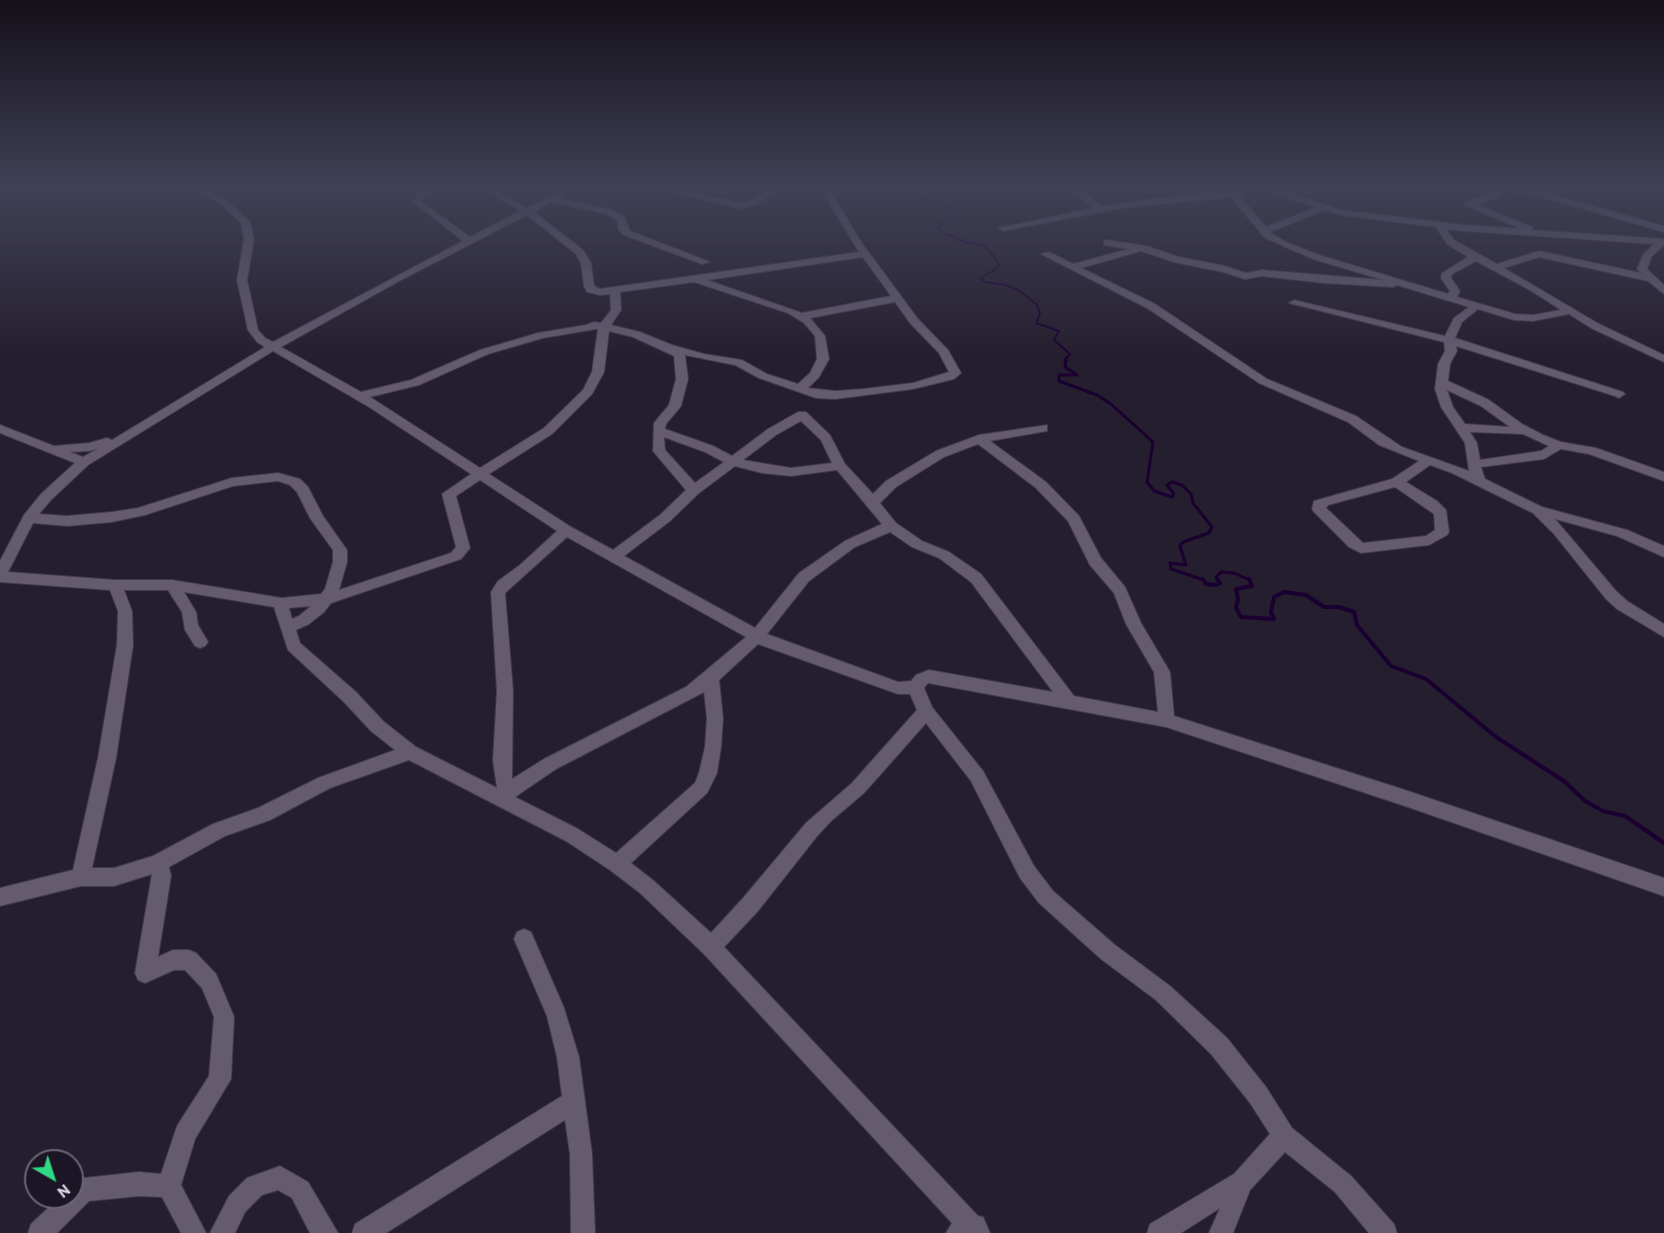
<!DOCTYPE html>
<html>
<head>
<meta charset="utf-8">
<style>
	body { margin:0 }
	#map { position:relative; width:1664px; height:1233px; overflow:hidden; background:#251e2e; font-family:"PT Sans",sans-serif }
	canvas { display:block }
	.north { position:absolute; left:24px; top:1149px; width:60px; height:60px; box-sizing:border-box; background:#1c1525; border:2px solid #6b6573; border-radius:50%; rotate:141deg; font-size:16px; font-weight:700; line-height:24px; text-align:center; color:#e1dce7 }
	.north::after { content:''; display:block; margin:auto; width:21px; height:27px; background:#2fd883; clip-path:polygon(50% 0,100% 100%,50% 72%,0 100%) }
</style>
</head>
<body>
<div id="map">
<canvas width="1664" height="1233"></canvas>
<div class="north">N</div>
</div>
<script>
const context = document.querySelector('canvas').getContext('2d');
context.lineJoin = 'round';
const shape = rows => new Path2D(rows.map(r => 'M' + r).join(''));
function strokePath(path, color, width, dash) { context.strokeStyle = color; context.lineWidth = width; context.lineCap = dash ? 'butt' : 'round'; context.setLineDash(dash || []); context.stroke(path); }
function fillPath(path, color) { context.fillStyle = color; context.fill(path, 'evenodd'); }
const streamFar2 = shape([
	[924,189,927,193,921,199,952,206,953,209,939,228,942,232,965,242,984,246,997,260,999,265,996,269,981,278,985,282,1006,285,1020,291,1037,305,1040,314,1036,323,1059,331,1054,340,1070,354,1065,360]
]);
const streamFar1 = shape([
	[1066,358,1065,367,1077,375,1059,375,1059,381,1097,395,1111,404,1153,442,1147,482,1154,491,1172,497,1174,494,1167,485,1172,482,1182,485,1191,494,1193,503,1212,527,1209,533,1183,542,1180,546,1186,565,1170,563,1171,569,1204,580],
	[1218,580,1216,577,1221,572,1234,573,1250,580]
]);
const stream = shape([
	[1203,579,1206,584,1216,585,1220,583,1217,579],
	[1249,579,1252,586,1236,589,1238,599,1236,608,1241,617,1274,619,1271,612,1274,597,1284,592,1306,595,1324,607,1339,607,1354,612,1357,625,1391,666,1426,679,1496,737,1564,781,1585,801,1603,811,1625,816,1664,843]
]);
const minor = shape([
	[195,189,205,189,226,199,250,222,254,239,247,280,258,330,265,338,273,342,463,241,413,202,418,193,433,189,445,189,424,197,421,201,470,237,520,211,485,189,495,189,527,208,565,189,575,189,560,198,613,210,625,218,630,231,710,262,702,264,624,235,618,229,618,221,607,214,552,202,534,212,583,250,591,263,594,286,600,289,859,252,821,189,829,189,861,242,918,319,948,350,961,373,954,379,913,389,835,399,816,398,759,378,735,365,685,355,688,379,681,406,666,424,665,429,713,446,732,456,768,429,798,412,806,412,830,435,845,464,873,494,886,481,936,451,979,435,1047,425,1047,431,990,441,1046,482,1079,516,1101,558,1125,587,1141,623,1170,672,1174,716,1408,791,1664,878,1664,896,1408,807,1166,727,928,683,924,688,932,707,983,771,1034,866,1053,891,1115,945,1170,986,1227,1038,1266,1087,1292,1128,1351,1176,1394,1224,1397,1233,1369,1233,1335,1192,1285,1152,1250,1190,1233,1233,1209,1233,1220,1208,1181,1233,1147,1233,1150,1224,1234,1174,1270,1134,1250,1103,1211,1054,1156,1000,1101,959,1039,903,1020,878,971,781,926,723,864,793,831,821,818,835,758,911,724,947,978,1216,983,1217,990,1233,946,1233,952,1223,704,954,640,893,610,870,566,841,409,760,330,788,270,820,225,836,169,867,171,876,158,957,173,950,189,950,196,953,216,974,234,1017,231,1079,195,1139,181,1185,206,1233,181,1233,162,1197,139,1196,89,1201,57,1233,28,1233,31,1224,60,1197,72,1197,72,1185,76,1182,84,1178,139,1172,161,1174,177,1126,209,1076,214,1017,202,988,185,970,174,970,145,983,138,980,135,973,152,874,114,886,81,886,0,906,0,888,73,870,98,758,117,645,118,611,110,590,0,582,0,561,24,515,41,494,75,463,0,433,0,425,54,446,89,443,107,438,112,440,265,347,257,342,248,330,237,280,244,239,241,223,220,203,195,189],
	[527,215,576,254,581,263,584,286,587,292,600,295,610,294,611,310,601,323,594,322,586,325,538,333,480,350,411,380,361,392,281,347,401,280,527,215],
	[863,257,891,296,802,313,707,280,863,257],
	[694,282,788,313,804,323,815,336,817,359,810,373,798,384,767,374,742,360,704,354,672,345,640,332,611,325,621,310,620,292,694,282],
	[895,302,910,323,939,353,949,372,913,383,863,389,835,391,808,388,819,377,829,359,825,336,810,318,895,302],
	[596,329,598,329,592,372,583,390,544,428,480,468,370,397,419,385,488,354,543,338,596,329],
	[609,331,633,337,674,356,676,379,669,405,654,423,653,451,686,490,660,515,613,550,571,527,489,474,552,434,592,394,604,372,609,331],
	[273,351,369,407,471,474,442,494,456,547,451,553,339,590,347,562,347,550,323,516,308,487,300,479,278,473,232,478,138,508,112,512,67,516,39,514,51,500,88,465,273,351],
	[801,421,821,440,832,463,791,468,743,460,776,435,801,421],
	[664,437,705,452,724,462,695,483,665,450,664,437],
	[978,444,1036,488,1068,521,1090,565,1114,593,1126,624,1154,672,1158,712,1074,696,981,574,949,552,922,541,896,523,880,503,896,487,944,457,978,444],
	[97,449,83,457,70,452,89,451,97,449],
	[735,466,762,473,791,476,837,470,882,524,845,541,799,573,755,628,624,556,670,521,699,493,735,466],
	[480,480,557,531,520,565,498,581,491,592,497,691,493,760,497,788,416,747,383,721,356,692,300,643,296,630,309,624,324,612,331,603,461,559,470,548,456,496,480,480],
	[278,481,290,485,297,492,310,518,333,550,333,562,325,589,321,594,282,598,172,580,115,580,8,572,33,523,67,526,112,522,145,515,233,486,278,481],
	[890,532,912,547,939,558,971,582,1053,692,929,670,916,675,911,681,898,682,767,634,809,581,855,547,890,532],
	[567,537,746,637,686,687,544,759,512,779,513,691,505,593,567,537],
	[124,590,168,590,182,612,185,630,195,646,200,648,205,646,208,642,198,625,196,612,184,592,274,607,288,650,344,702,371,731,395,750,318,778,258,808,213,824,153,856,114,868,92,868,116,758,133,645,132,611,124,590],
	[311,606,299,616,292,619,289,608,311,606],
	[758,644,898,694,910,694,917,710,852,783,806,823,744,897,711,933,654,881,631,863,707,793,717,773,721,747,723,718,719,680,758,644],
	[704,692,707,718,705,747,699,773,695,783,616,853,578,829,515,797,556,769,704,692],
	[659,189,673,189,742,203,750,201,766,190,790,189,772,194,756,205,742,209,659,189],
	[1071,189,1080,189,1102,206,1187,194,1247,189,1277,189,1341,210,1465,225,1521,229,1463,204,1492,192,1479,192,1475,189,1532,189,1664,226,1664,232,1531,194,1501,192,1496,198,1475,204,1532,227,1533,230,1664,239,1664,245,1652,256,1647,269,1664,285,1664,294,1648,281,1539,257,1504,268,1599,324,1664,355,1664,362,1591,328,1569,314,1533,321,1514,320,1478,309,1462,322,1455,338,1623,392,1625,394,1619,398,1615,396,1456,346,1457,351,1450,364,1448,381,1489,400,1522,424,1543,435,1561,442,1596,448,1664,472,1664,481,1589,454,1561,449,1544,459,1481,467,1485,479,1542,507,1627,530,1664,546,1664,557,1617,536,1555,519,1616,591,1627,601,1664,624,1664,637,1617,609,1606,599,1554,534,1533,513,1452,473,1430,465,1406,482,1437,501,1446,510,1449,532,1447,535,1429,545,1361,553,1349,547,1314,512,1312,509,1314,501,1392,479,1419,461,1379,445,1348,422,1259,383,1147,308,1041,254,1049,252,1073,264,1129,249,1104,245,1104,241,1107,240,1146,246,1179,257,1225,266,1246,273,1262,270,1383,280,1313,259,1265,238,1231,197,1123,208,1003,231,998,228,1093,208,1071,189],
	[1265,189,1266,191,1316,207,1266,227,1239,195,1265,189],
	[1325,210,1340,215,1436,227,1447,244,1468,257,1442,273,1441,278,1450,291,1448,294,1319,255,1286,242,1270,232,1325,210],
	[1446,229,1465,231,1654,244,1643,255,1637,269,1641,273,1539,251,1497,264,1454,240,1446,229],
	[1141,251,1174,262,1223,272,1245,279,1262,276,1324,283,1393,287,1397,285,1469,307,1454,318,1445,336,1294,300,1289,303,1444,342,1445,351,1438,364,1435,389,1441,407,1465,443,1469,471,1402,447,1356,416,1267,379,1155,304,1081,268,1141,251],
	[1476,261,1530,290,1561,310,1533,315,1515,314,1457,297,1460,291,1451,278,1452,274,1476,261],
	[1447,390,1481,406,1510,427,1465,424,1453,407,1447,390],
	[1470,432,1523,434,1549,446,1541,451,1480,460,1477,443,1470,432],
	[1395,487,1434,514,1435,530,1426,536,1363,543,1326,508,1328,505,1395,487],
	[524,929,531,932,564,1008,579,1057,592,1154,595,1233,571,1233,570,1154,565,1120,386,1233,352,1233,355,1224,562,1096,557,1057,547,1016,514,939,517,932,524,929],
	[280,1166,308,1182,338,1233,310,1233,292,1198,278,1190,262,1195,245,1212,235,1233,210,1233,229,1196,247,1178,280,1166]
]);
strokePath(streamFar2, '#1a0030', 2);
strokePath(streamFar1, '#1a0030', 3);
strokePath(stream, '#1a0030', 4);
strokePath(minor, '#413b48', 2);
fillPath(minor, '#645b6f');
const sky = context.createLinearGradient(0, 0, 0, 361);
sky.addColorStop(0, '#141019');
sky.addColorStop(0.52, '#404157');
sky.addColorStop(1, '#40415700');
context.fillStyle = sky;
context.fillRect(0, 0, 1664, 361);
</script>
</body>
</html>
